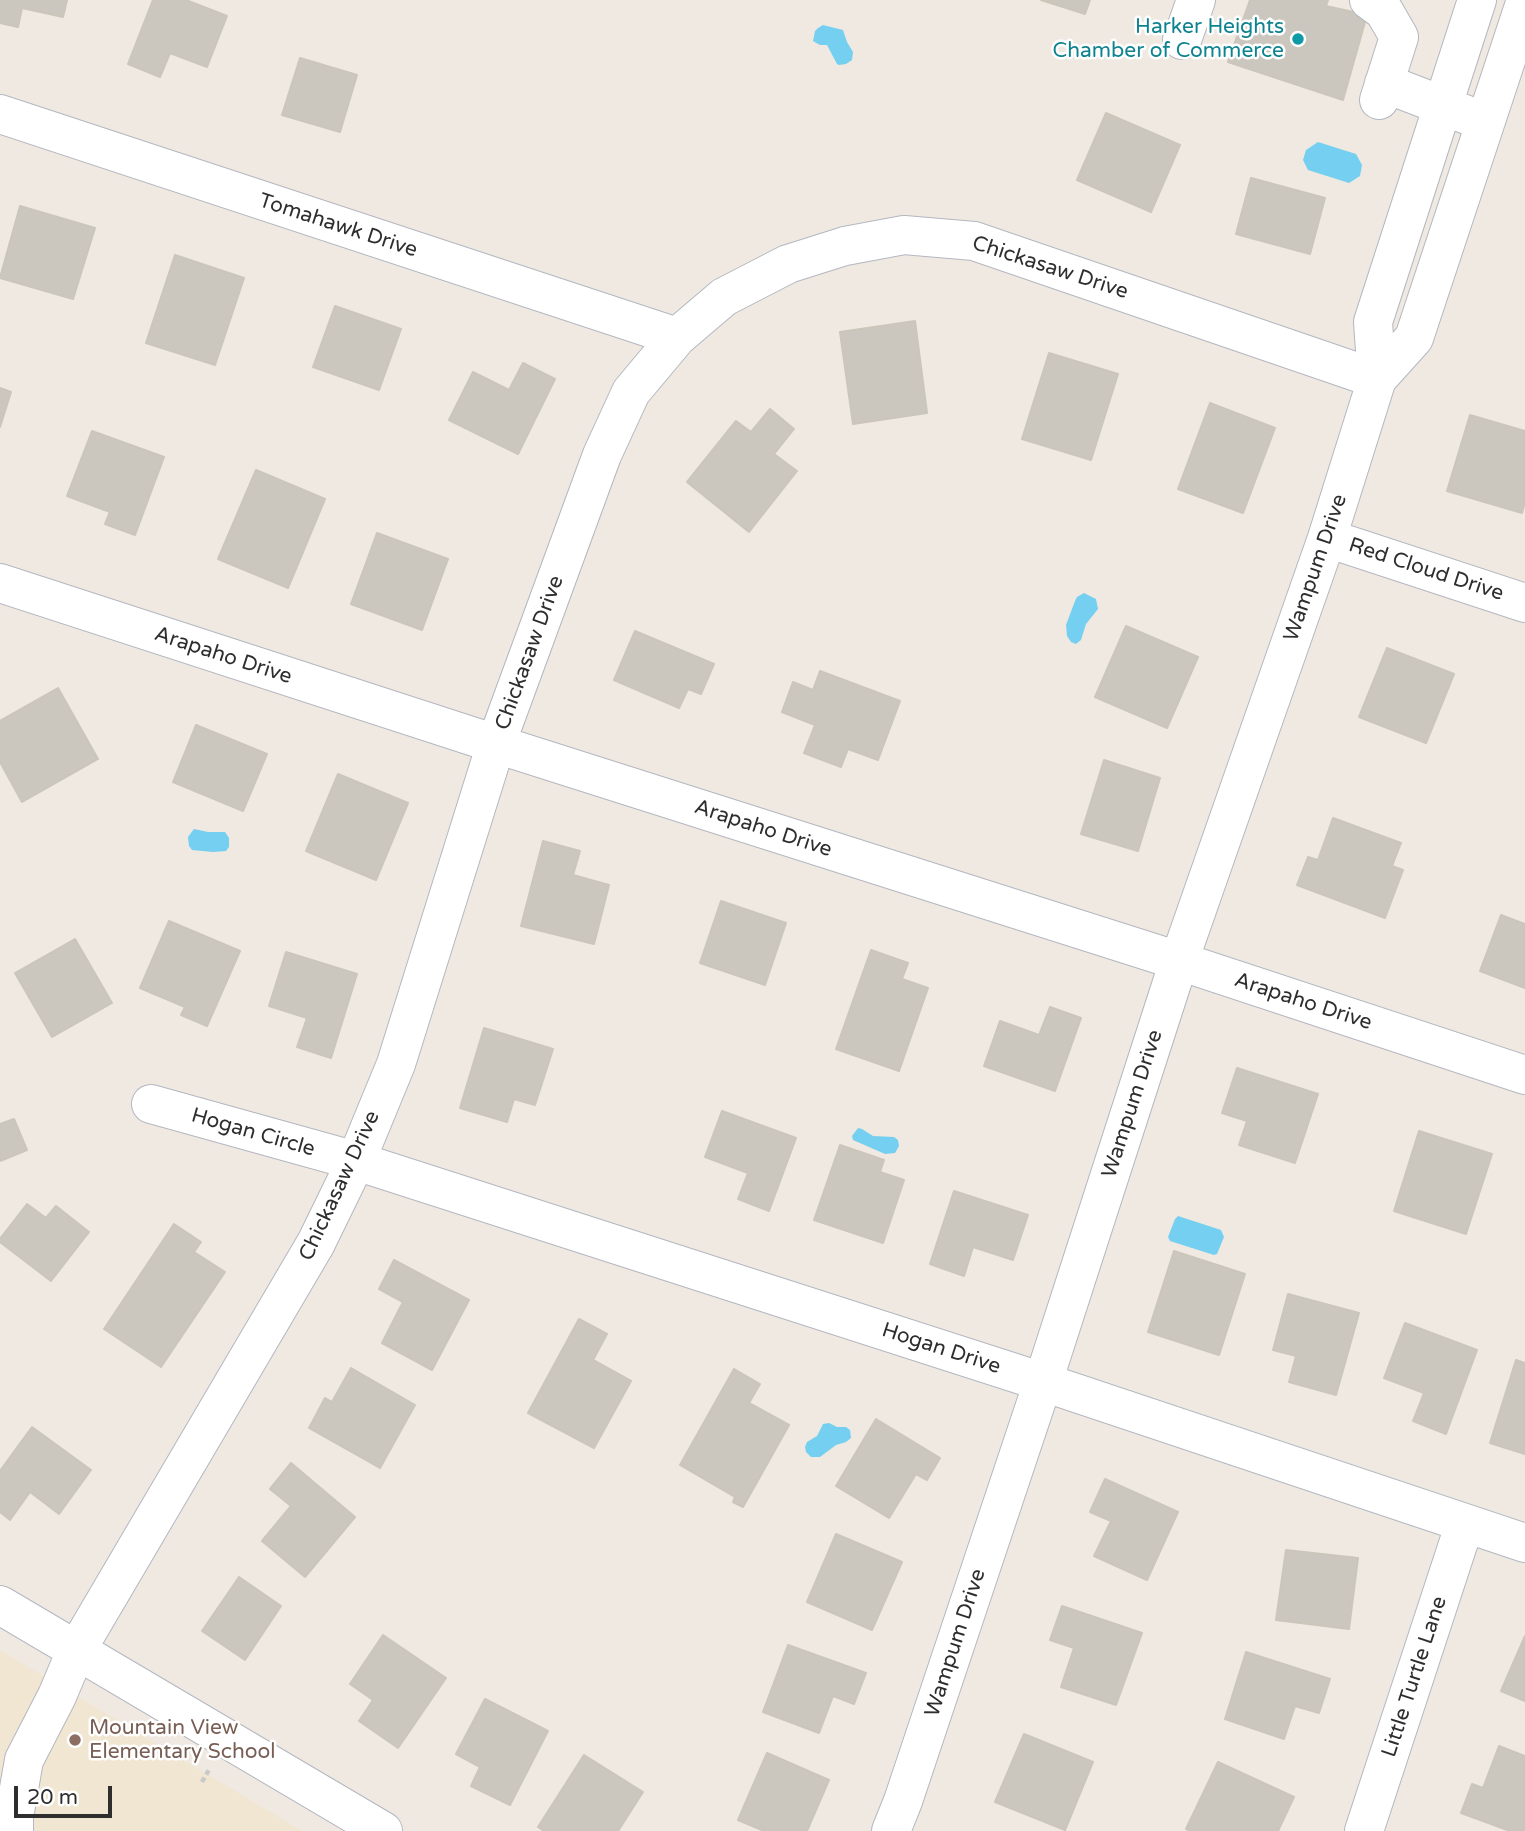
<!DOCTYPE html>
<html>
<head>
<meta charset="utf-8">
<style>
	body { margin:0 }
	#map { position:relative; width:1525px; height:1831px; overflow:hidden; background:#efe9e1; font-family:"Varela Round",sans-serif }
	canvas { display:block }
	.scale { position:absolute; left:14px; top:1786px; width:98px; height:32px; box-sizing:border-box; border:4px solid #2e2e2e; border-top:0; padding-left:9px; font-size:21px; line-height:24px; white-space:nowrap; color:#2e2e2e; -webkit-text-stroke:5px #fff; paint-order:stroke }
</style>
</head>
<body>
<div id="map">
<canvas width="1525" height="1831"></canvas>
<div class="scale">20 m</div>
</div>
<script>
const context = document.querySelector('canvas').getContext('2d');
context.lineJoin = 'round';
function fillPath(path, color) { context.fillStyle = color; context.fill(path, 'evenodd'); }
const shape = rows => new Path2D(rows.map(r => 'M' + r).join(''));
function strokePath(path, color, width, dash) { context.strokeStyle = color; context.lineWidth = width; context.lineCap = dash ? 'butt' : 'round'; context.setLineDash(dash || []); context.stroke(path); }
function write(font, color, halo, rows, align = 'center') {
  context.font = font + ' "Varela Round",sans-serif'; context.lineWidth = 5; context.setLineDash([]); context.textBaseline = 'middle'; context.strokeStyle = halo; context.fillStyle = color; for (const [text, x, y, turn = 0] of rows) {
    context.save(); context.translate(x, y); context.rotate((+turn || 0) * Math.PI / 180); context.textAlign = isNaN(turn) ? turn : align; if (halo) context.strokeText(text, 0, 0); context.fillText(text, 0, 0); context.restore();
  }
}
const education = shape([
	[0,1650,302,1831,0,1831]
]);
const water = shape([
	[823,25,843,30,847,42,853,52,852,60,846,64,839,65,837,64,827,45,820,45,813,41,815,31,818,28],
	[1318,142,1356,154,1362,165,1360,176,1349,183,1308,170,1303,160,1306,150],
	[1084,593,1096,599,1098,609,1086,624,1081,640,1076,644,1071,642,1067,636,1066,625,1075,601,1077,597],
	[194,829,208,832,225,832,229,838,229,847,226,851,213,852,192,850,189,846,188,837],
	[858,1128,862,1129,873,1136,894,1137,898,1140,899,1146,895,1153,885,1154,853,1140,852,1136],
	[1178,1216,1221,1230,1224,1237,1217,1254,1214,1255,1170,1241,1168,1237,1175,1219],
	[829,1423,837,1427,846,1427,850,1430,851,1438,846,1442,836,1445,820,1457,811,1457,806,1452,805,1447,807,1442,817,1436,823,1424]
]);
const building = shape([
	[0,0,67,0,63,17,22,8,18,27,0,23,0,0],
	[153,0,186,0,227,16,207,67,170,53,160,77,128,64,153,0],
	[1041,0,1090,0,1085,14,1041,0],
	[1250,0,1328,0,1326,6,1367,15,1343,100,1228,62,1250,0],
	[300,58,357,75,340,132,282,115,300,58],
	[1106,113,1180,145,1151,212,1077,180,1106,113],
	[1251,178,1325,198,1310,254,1236,234,1251,178],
	[20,206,95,228,73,299,0,278,20,206],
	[175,255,244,278,215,365,146,343,175,255],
	[335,306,401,329,379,390,313,367,335,306],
	[915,321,927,413,853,424,840,332,915,321],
	[1049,353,1118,374,1091,460,1022,439,1049,353],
	[523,363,555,379,518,454,449,420,473,372,509,390,523,363],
	[0,388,11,392,0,427,0,388],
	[1210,403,1275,428,1243,513,1178,489,1210,403],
	[770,409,794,429,774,454,797,471,749,532,687,482,736,421,751,432,770,409],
	[1470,415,1525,431,1525,502,1522,513,1447,491,1470,415],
	[92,431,164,457,135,535,105,524,110,512,67,496,92,431],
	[256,470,325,499,288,588,218,559,256,470],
	[377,533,448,559,422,630,351,604,377,533],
	[1126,626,1198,657,1167,728,1095,697,1126,626],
	[635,631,714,664,701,694,688,689,679,708,614,680,635,631],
	[1387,648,1454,674,1426,743,1359,717,1387,648],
	[820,671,900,701,878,760,848,749,841,767,804,753,815,725,782,712,793,682,813,690,820,671],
	[58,688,98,759,22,802,0,762,0,721,58,688],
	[196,725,267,754,243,811,173,782,196,725],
	[1104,760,1160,778,1138,851,1081,834,1104,760],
	[338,774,408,803,376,880,306,851,338,774],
	[1333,818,1401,843,1392,866,1403,870,1385,918,1297,885,1308,857,1318,860,1333,818],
	[543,841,580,851,573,875,609,885,594,944,521,926,543,841],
	[721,901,786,923,765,985,700,963,721,901],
	[1501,915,1525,924,1525,988,1480,971,1501,915],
	[169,921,240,951,207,1026,181,1015,185,1007,140,988,169,921],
	[75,939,112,1003,52,1037,15,973,75,939],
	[871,950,908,963,902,979,928,988,899,1071,836,1049,871,950],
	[286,952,357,974,331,1058,297,1047,307,1018,269,1006,286,952],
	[1050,1007,1081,1018,1055,1091,984,1066,1000,1021,1039,1035,1050,1007],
	[484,1028,553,1049,535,1105,514,1099,507,1122,460,1108,484,1028],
	[1237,1068,1318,1094,1295,1163,1239,1145,1247,1121,1222,1113,1237,1068],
	[722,1111,796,1138,769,1211,738,1199,748,1173,705,1157,722,1111],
	[14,1119,27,1150,0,1161,0,1124,14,1119],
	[1419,1131,1492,1154,1466,1234,1394,1211,1419,1131],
	[840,1145,884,1160,880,1172,904,1180,883,1243,814,1220,840,1145],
	[954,1191,1028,1215,1013,1260,973,1247,964,1276,930,1264,954,1191],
	[27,1204,46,1218,56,1206,89,1232,51,1281,0,1242,0,1239,27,1204],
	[174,1224,201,1242,194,1252,225,1272,161,1367,104,1329,174,1224],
	[1174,1251,1245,1274,1219,1355,1148,1332,1174,1251],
	[394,1260,469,1300,432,1370,382,1343,403,1302,379,1289,394,1260],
	[1288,1294,1359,1313,1336,1395,1289,1382,1296,1356,1273,1350,1288,1294],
	[579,1319,607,1334,593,1360,631,1381,594,1448,528,1413,579,1319],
	[1405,1323,1477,1350,1446,1434,1413,1421,1424,1393,1384,1378,1405,1323],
	[1516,1360,1525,1363,1525,1454,1490,1443,1516,1360],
	[351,1368,415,1405,380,1468,309,1428,325,1398,332,1402,351,1368],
	[734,1369,760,1384,749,1403,789,1425,743,1507,733,1502,735,1497,680,1465,734,1369],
	[876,1419,940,1458,927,1480,916,1474,889,1518,836,1486,876,1419],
	[32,1427,91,1470,59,1514,30,1492,10,1520,0,1512,0,1471,32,1427],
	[291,1463,355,1517,305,1577,262,1541,291,1506,270,1489,291,1463],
	[1105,1479,1178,1512,1147,1580,1094,1556,1111,1521,1090,1512,1105,1479],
	[836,1534,902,1562,872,1630,807,1602,836,1534],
	[1286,1550,1358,1558,1349,1629,1276,1620,1286,1550],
	[239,1577,281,1606,245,1660,202,1631,239,1577],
	[1062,1606,1142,1633,1116,1705,1061,1687,1074,1648,1050,1640,1062,1606],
	[383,1635,446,1678,398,1748,359,1721,373,1700,350,1684,383,1635],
	[1525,1636,1525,1701,1501,1691,1525,1636],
	[788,1645,866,1673,854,1704,833,1696,819,1733,763,1712,788,1645],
	[1246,1652,1330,1679,1319,1713,1295,1706,1284,1739,1225,1719,1246,1652],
	[485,1699,548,1731,510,1805,471,1786,480,1767,456,1754,485,1699],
	[1024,1734,1093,1762,1065,1830,995,1802,1024,1734],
	[1499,1746,1525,1756,1525,1831,1510,1831,1461,1813,1472,1784,1483,1788,1499,1746],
	[767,1753,829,1780,807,1831,764,1831,738,1820,767,1753],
	[584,1755,643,1792,618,1831,544,1831,538,1827,584,1755],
	[1218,1762,1294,1797,1278,1831,1191,1831,1186,1829,1218,1762]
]);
const path = shape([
	[202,1782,210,1768]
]);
const minor = shape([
	[1369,0,1384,11,1399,37,1379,100],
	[1182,40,1196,0],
	[1384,83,1467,115],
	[0,114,677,337],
	[1377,379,1414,338,1525,3],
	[1327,538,1525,603],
	[0,583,496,744,1179,961,1525,1075],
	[151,1104,356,1161,1043,1382,1525,1543],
	[0,1605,383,1831],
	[14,1831,14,1817,24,1760,57,1696,76,1651,316,1243,356,1161,396,1064,496,744,602,455,631,392,677,337,724,297,788,264,845,246,904,235,974,241,1377,379],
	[891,1831,903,1801,1043,1382,1179,961,1327,538,1377,379,1373,322,1477,0],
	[1364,1831,1465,1523]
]);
const markers = [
	[1298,39,7,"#0f9aa8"],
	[75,1740,7,"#8d6e63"]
];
const cultureNames = [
	["Harker Heights",1284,27],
	["Chamber of Commerce",1284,51]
];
const streetNames = [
	["Tomahawk Drive",338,226,18],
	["Chickasaw Drive",1050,268,18],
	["Wampum Drive",1316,568,-71],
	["Red Cloud Drive",1426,570,18],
	["Chickasaw Drive",530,653,-70],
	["Arapaho Drive",223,656,18],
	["Arapaho Drive",763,829,18],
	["Arapaho Drive",1303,1002,18],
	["Wampum Drive",1133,1104,-72],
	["Hogan Circle",253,1133,16],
	["Chickasaw Drive",340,1186,-65],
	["Hogan Drive",941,1349,18],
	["Wampum Drive",956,1643,-72],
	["Little Turtle Lane",1415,1677,-72]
];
const educationNames = [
	["Mountain View",89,1728],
	["Elementary School",89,1752]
];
fillPath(education, '#f0e6d1');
fillPath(water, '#75cff0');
fillPath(building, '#cbc7bf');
strokePath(building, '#cbc5ba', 2);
strokePath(minor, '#b4b7c1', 40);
strokePath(path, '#c9c9c9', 4.5, [5, 3.5]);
strokePath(minor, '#fff', 38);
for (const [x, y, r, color] of markers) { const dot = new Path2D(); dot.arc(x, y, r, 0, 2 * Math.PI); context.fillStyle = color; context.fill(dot); strokePath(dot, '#fff', 2.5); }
write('21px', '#0d838f', '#fff', cultureNames, 'right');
write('21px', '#2e2e2e', '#fff', streetNames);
write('21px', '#785e54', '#fff', educationNames, 'left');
</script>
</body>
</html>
